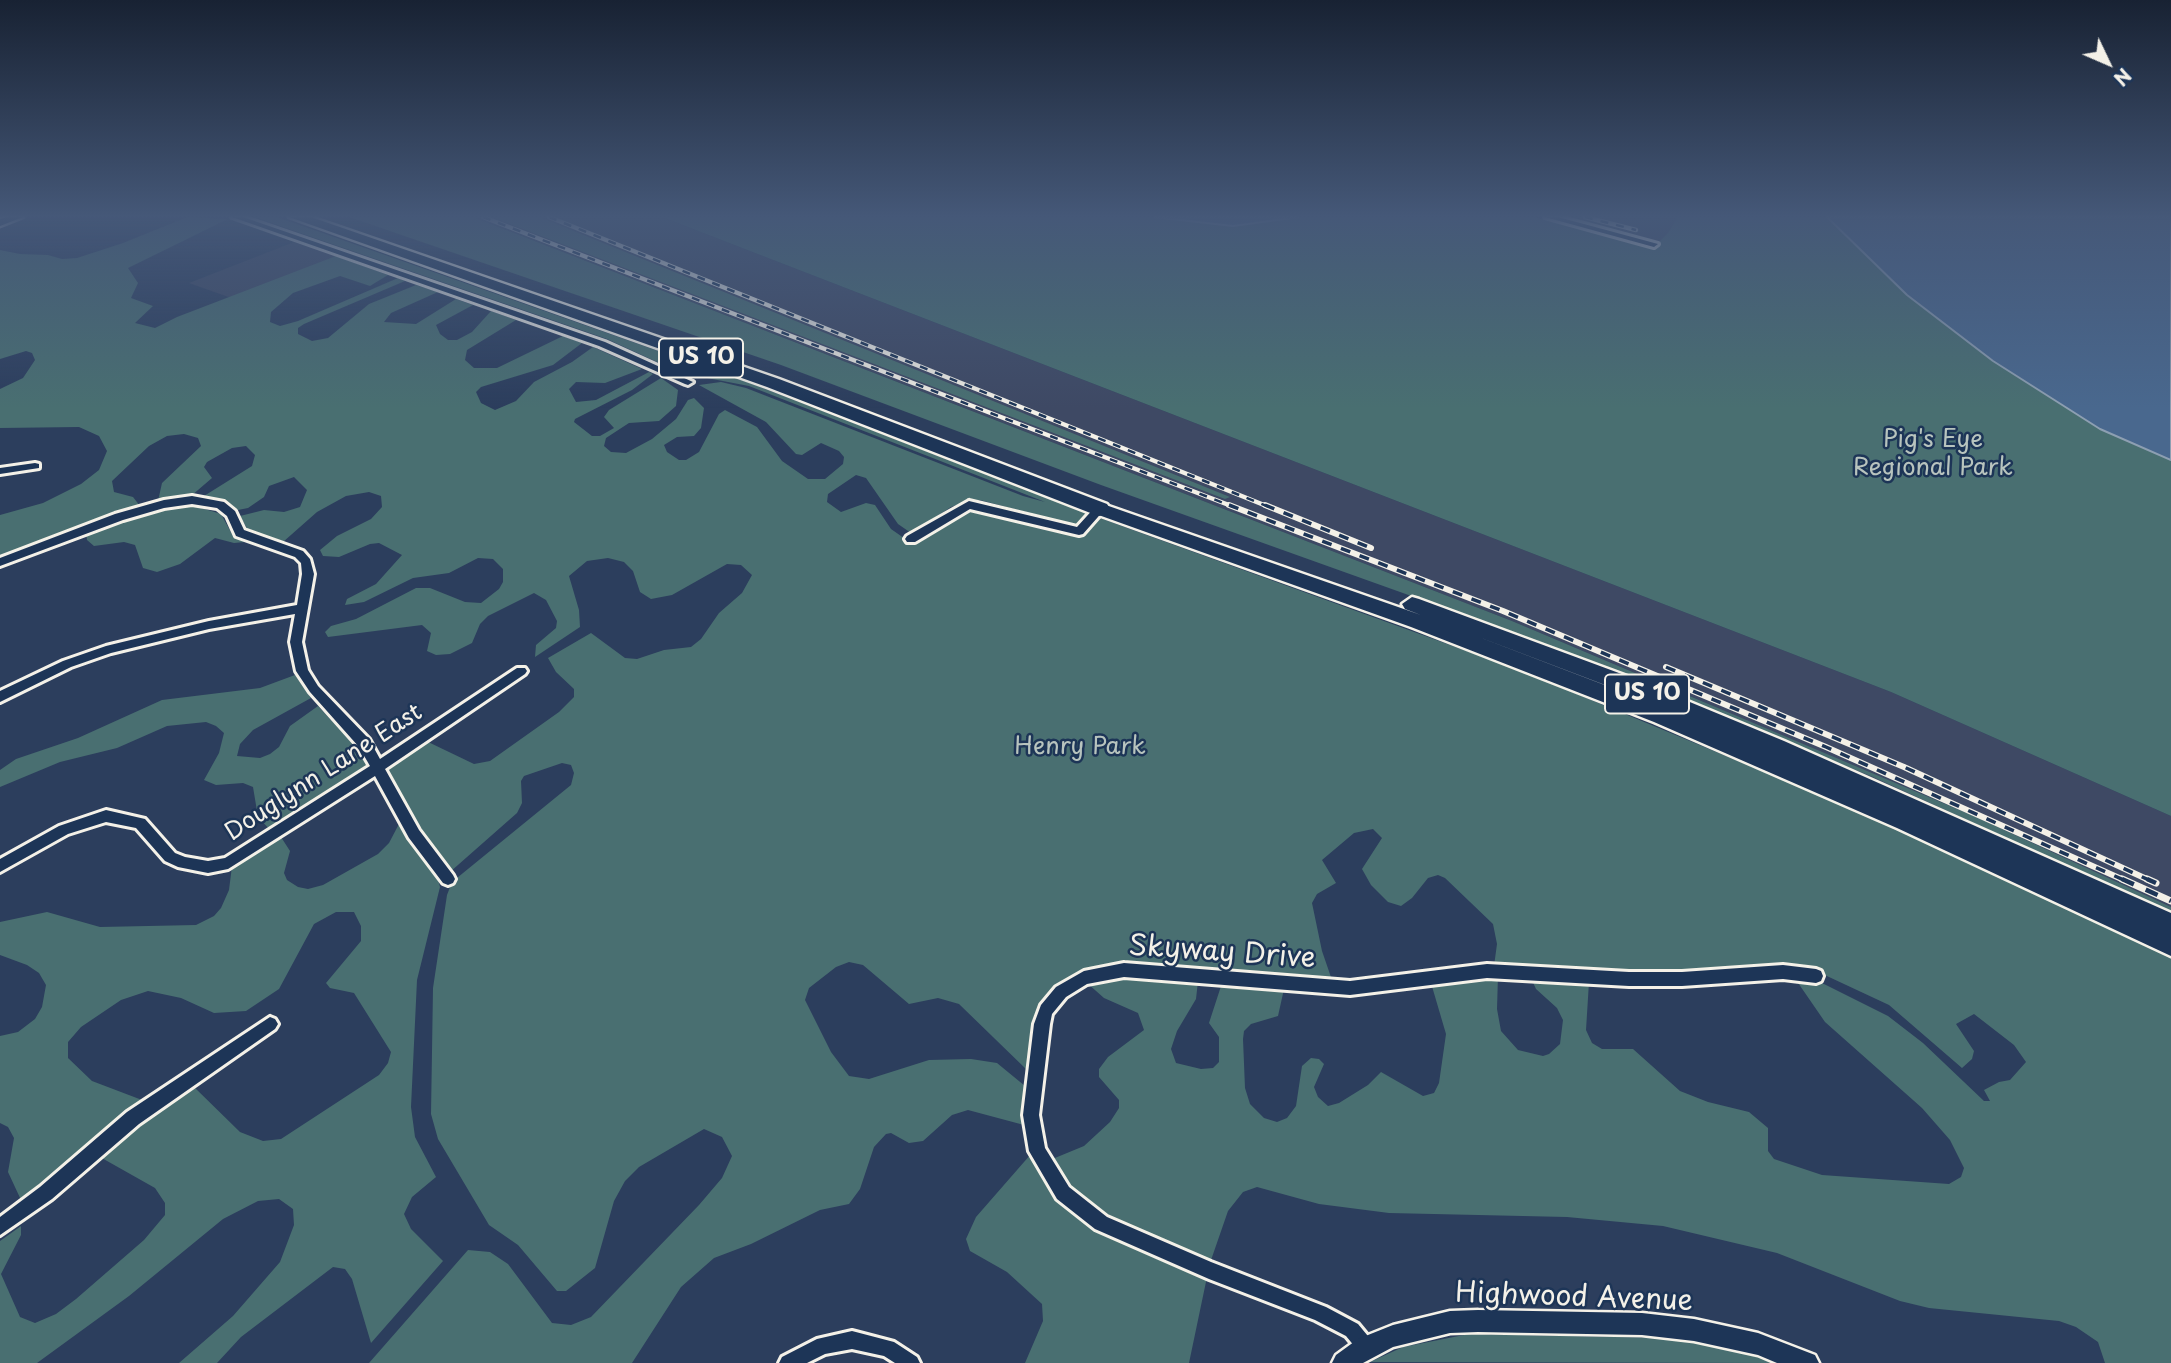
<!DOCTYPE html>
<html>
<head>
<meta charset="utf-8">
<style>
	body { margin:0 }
	#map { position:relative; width:2171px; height:1363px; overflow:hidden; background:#2c3e5d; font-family:"Playpen Sans",sans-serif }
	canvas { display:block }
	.north { position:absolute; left:2073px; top:28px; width:70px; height:70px; -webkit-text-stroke:5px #1d3557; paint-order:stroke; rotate:134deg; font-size:19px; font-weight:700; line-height:28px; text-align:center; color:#f4f1e8 }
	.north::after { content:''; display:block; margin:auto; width:24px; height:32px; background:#f4f1e8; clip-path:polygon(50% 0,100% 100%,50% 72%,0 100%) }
</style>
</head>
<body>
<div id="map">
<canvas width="2171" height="1363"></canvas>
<div class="north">N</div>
</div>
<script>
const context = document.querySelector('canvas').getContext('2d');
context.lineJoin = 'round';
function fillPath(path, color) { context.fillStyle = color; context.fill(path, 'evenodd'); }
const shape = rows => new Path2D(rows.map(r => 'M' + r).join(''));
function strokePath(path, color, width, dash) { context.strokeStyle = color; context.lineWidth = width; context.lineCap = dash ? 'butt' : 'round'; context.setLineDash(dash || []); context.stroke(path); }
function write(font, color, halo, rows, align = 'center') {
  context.font = font + ' "Playpen Sans",sans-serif'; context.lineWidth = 5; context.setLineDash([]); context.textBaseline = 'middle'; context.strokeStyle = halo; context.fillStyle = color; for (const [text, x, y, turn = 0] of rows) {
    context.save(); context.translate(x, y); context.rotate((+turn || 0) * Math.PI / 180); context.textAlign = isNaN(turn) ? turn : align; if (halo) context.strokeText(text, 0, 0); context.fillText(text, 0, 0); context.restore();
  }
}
const built = shape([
	[473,217,662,217,1891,692,2171,816,2171,913,1704,702,1512,621],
	[1562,217,1680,217,1667,243],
	[294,242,338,257,234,299,189,283]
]);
const green = shape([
	[187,217,228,219,128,268,138,283,131,298,153,306,135,323,155,328,177,317,336,256,388,275,370,286,340,276,293,293,271,312,270,322,280,326,298,321,398,278,405,281,304,324,298,328,298,334,312,341,328,338,369,304,416,285,438,292,391,313,384,322,416,324,456,299,473,305,436,325,440,334,448,340,457,340,472,332,491,311,516,320,467,350,465,360,474,368,497,368,563,336,582,343,553,365,481,387,476,392,481,403,495,410,516,401,534,382,572,362,593,347,642,369,605,383,576,382,569,389,576,402,596,400,649,372,653,374,632,390,575,419,574,422,592,436,600,436,614,428,604,417,609,410,661,378,678,390,676,406,659,421,629,423,606,438,604,446,611,452,626,453,652,439,676,419,688,400,694,398,704,408,701,428,694,436,677,437,664,445,667,452,679,460,686,460,699,452,719,414,725,410,757,427,782,461,808,479,825,479,843,464,844,457,839,451,821,443,802,455,796,454,766,422,699,385,721,382,746,388,1023,496,1045,502,749,386,681,373,607,339,254,217,277,217,758,386,1086,513,1519,670,1844,805,2171,957,2171,1363,2105,1363,2098,1342,2076,1327,2059,1321,1929,1308,1900,1301,1777,1253,1663,1226,1567,1217,1389,1213,1319,1204,1257,1187,1243,1192,1228,1211,1210,1263,1116,1223,1076,1197,1050,1160,1084,1146,1110,1122,1119,1108,1119,1100,1099,1077,1099,1069,1108,1057,1144,1030,1138,1013,1104,998,1087,983,1122,976,1198,981,1196,999,1177,1031,1171,1049,1176,1063,1201,1069,1213,1068,1219,1062,1219,1037,1209,1023,1222,983,1284,989,1278,1016,1251,1024,1244,1031,1243,1039,1245,1088,1250,1104,1264,1118,1277,1122,1287,1118,1296,1106,1302,1066,1311,1058,1319,1059,1324,1064,1314,1087,1318,1097,1328,1106,1339,1103,1368,1085,1381,1072,1423,1096,1434,1093,1439,1083,1446,1034,1431,983,1498,976,1497,1009,1501,1031,1518,1050,1543,1056,1549,1054,1560,1044,1563,1020,1557,1008,1536,989,1531,978,1589,982,1586,1030,1592,1043,1602,1049,1633,1049,1680,1091,1708,1102,1749,1112,1768,1128,1768,1151,1774,1159,1822,1175,1949,1184,1961,1177,1964,1168,1950,1140,1922,1108,1825,1022,1794,977,1824,984,1888,1016,1923,1043,1984,1101,1990,1101,1984,1090,1999,1082,2010,1080,2026,1062,2014,1045,1974,1014,1956,1024,1974,1051,1972,1059,1962,1068,1889,1005,1814,970,1781,966,1683,973,1604,973,1494,966,1497,944,1493,924,1445,878,1438,875,1428,878,1412,898,1401,906,1388,902,1371,885,1362,869,1382,838,1373,829,1354,833,1322,860,1336,883,1317,894,1312,903,1322,951,1333,983,1116,965,1042,1006,1032,1032,1027,1070,959,1004,938,998,909,1004,863,965,849,962,836,967,809,988,805,1000,831,1052,849,1076,869,1079,929,1060,971,1059,997,1063,1025,1086,1024,1125,968,1110,952,1115,923,1141,909,1143,891,1133,886,1134,874,1147,860,1189,849,1204,820,1210,751,1244,714,1258,681,1287,632,1363,369,1363,468,1250,490,1252,508,1264,552,1323,571,1325,591,1317,699,1205,722,1178,732,1156,722,1137,704,1129,639,1167,625,1181,614,1201,595,1268,566,1291,557,1291,518,1245,489,1225,438,1139,431,1114,433,988,447,895,452,882,571,785,574,773,571,765,562,763,524,776,521,781,522,803,517,813,450,872,419,828,388,772,388,766,424,740,474,764,490,761,559,712,574,697,574,689,556,672,548,658,591,633,625,658,637,659,664,650,691,647,701,639,719,613,742,593,752,575,741,565,727,564,672,595,651,599,640,592,633,571,624,562,608,558,587,561,569,576,579,610,580,627,535,657,536,645,556,628,557,621,546,600,534,593,488,616,480,624,472,643,450,654,436,655,427,651,431,633,422,625,328,637,325,632,331,626,356,619,416,588,430,588,465,602,481,603,499,589,503,582,503,569,493,559,478,558,449,573,413,578,364,602,345,605,347,599,376,584,402,555,379,543,370,544,339,557,323,556,320,550,337,536,371,519,382,507,381,496,369,492,346,496,317,512,283,542,267,538,249,532,240,516,264,510,284,512,300,507,307,490,294,477,269,486,264,497,248,508,238,510,225,500,204,496,252,466,255,455,246,446,232,448,207,462,204,467,212,478,191,496,158,501,162,483,201,446,198,438,184,434,167,436,149,446,112,481,114,492,133,497,140,506,0,558,0,515,43,503,81,484,99,470,107,451,99,436,79,427,0,428,0,389,23,378,35,360,32,353,26,351,0,359,0,250,20,254,48,255,62,259,77,258,123,243],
	[856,475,866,478,898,524,911,533,951,507,967,501,980,500,1029,513,1019,519,967,509,911,543,891,529,875,505,866,503,841,512,827,502,828,494],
	[349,217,473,217,1512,621,1976,817,2171,907,2171,913,1873,777,1551,646,1101,485,781,365],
	[492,217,539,217,1230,497,1225,499],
	[662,217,1535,217,1654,247,1668,233,1678,217,2171,217,2171,816,1891,692],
	[195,506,221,514,233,536,245,542,234,543,215,538,180,564,157,572,143,568,135,545,124,542,94,546,87,540,86,533,115,523,162,510],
	[295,675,311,698,253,730,240,744,237,756,260,758,270,754,279,747,290,726,318,706,354,745,368,767,272,832,258,817,253,787,243,783,216,785,204,780,219,753,224,733,216,726,206,722,167,726,117,748,60,762,0,787,0,770,16,759,78,738,162,700,260,688],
	[400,822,438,879,440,887,417,980,411,1107,415,1137,436,1177,412,1197,404,1214,411,1229,443,1261,371,1343,352,1279,345,1269,333,1267,241,1337,217,1363,179,1363,233,1316,280,1262,294,1225,293,1209,279,1199,258,1201,223,1219,129,1296,37,1363,0,1363,0,1241,21,1226,21,1235,1,1274,20,1317,35,1323,56,1314,76,1299,144,1240,165,1215,165,1203,155,1188,100,1157,135,1127,193,1086,240,1132,263,1141,281,1139,379,1075,388,1063,391,1052,354,993,330,988,326,983,361,941,361,926,354,912,336,912,314,924,279,989,246,1011,214,1013,181,998,148,991,121,1000,81,1027,68,1042,68,1058,92,1081,142,1100,21,1200,8,1172,14,1138,8,1127,0,1123,0,1036,18,1032,35,1019,42,1007,46,985,39,973,27,965,0,955,0,922,47,912,100,927,196,925,214,916,221,908,229,890,232,866,281,837,290,851,284,873,287,880,298,887,308,889,323,885,378,854,389,843],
	[1031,1154,1050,1189,1085,1222,1207,1277,1189,1363,1025,1363,1043,1321,1042,1304,1007,1272,970,1251,966,1239,976,1217],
	[1469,1334,1667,1338,1736,1350,1776,1363,1370,1362,1403,1347]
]);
const water = shape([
	[1154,217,1299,217,1233,226,1154,217],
	[1827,217,2171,217,2171,460,2100,429,1993,361,1907,295,1827,217]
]);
const minor = shape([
	[232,217,243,217,605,342,693,382,688,385,685,384,599,346,232,217],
	[1545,217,1558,217,1658,244,1654,247,1545,217],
	[35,463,39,464,39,468,0,474,0,468,35,463],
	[192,496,224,502,235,511,244,530,303,551,310,559,314,574,302,642,308,670,318,686,369,739,380,759,517,668,525,668,527,671,525,674,385,769,419,830,453,875,455,879,453,883,448,885,443,883,409,838,375,776,228,869,208,873,178,867,165,861,136,828,106,822,68,834,0,872,0,859,59,826,106,810,145,819,175,853,185,857,208,861,225,858,370,766,359,747,310,692,296,671,290,642,295,614,209,629,111,653,71,667,0,702,0,691,63,661,106,646,209,621,297,605,302,574,301,563,295,557,236,536,227,516,217,508,192,504,164,508,123,520,0,566,0,558,115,514,164,500,192,496],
	[969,501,1077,527,1096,506,1104,506,1105,509,1083,534,1079,535,970,509,915,542,907,542,905,539,907,536,969,501],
	[1124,963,1350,981,1487,964,1629,972,1682,972,1783,965,1816,969,1821,971,1823,976,1821,981,1816,983,1783,979,1682,986,1629,986,1487,978,1350,995,1124,977,1087,984,1066,997,1052,1014,1050,1024,1039,1115,1045,1148,1069,1187,1107,1217,1211,1262,1326,1307,1358,1324,1372,1341,1375,1347,1372,1353,1366,1356,1360,1353,1346,1336,1315,1320,1209,1279,1095,1229,1057,1199,1029,1151,1023,1115,1034,1024,1041,1005,1056,987,1084,971,1124,963],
	[270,1017,275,1019,278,1024,275,1029,139,1124,52,1199,0,1235,0,1217,40,1187,127,1112,270,1017],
	[852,1331,894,1342,917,1357,920,1363,895,1363,884,1356,852,1349,825,1354,807,1363,779,1363,782,1357,817,1339,852,1331]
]);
const tertiary = shape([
	[8,217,23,217,0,226,0,219,8,217],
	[1478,1310,1642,1313,1694,1319,1758,1333,1815,1355,1819,1363,1777,1363,1758,1355,1694,1341,1642,1335,1478,1332,1450,1333,1393,1347,1363,1363,1332,1363,1336,1355,1358,1339,1393,1325,1450,1311,1478,1310]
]);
const trunk = shape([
	[1100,503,1421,615,1405,609,1402,604,1412,597,1419,599,1627,676,1784,741,2171,913,2171,956,1897,828,1654,722,1411,627,1093,513,1091,509,1100,503],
	[1463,631,1613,688,1623,692,1463,631]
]);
const motorway = shape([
	[289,217,311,217,779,379,1107,504,1110,509,1100,516,1093,514,767,387,289,217]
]);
const railFar2 = shape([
	[483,217,1234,507],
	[549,217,1269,507],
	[1585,217,1636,230]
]);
const railFar1 = shape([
	[1229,505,1503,611,1826,747,2126,881],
	[1265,505,1371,548],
	[1666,667,1904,767,2151,881]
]);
const rail = shape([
	[2122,879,2171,901],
	[2147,879,2156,883]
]);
const shields = [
	[701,358,84],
	[1647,694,84]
];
const shieldNames = [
	["US 10",701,358],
	["US 10",1647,694]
];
const parkNames = [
	["Pig's Eye",1933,440],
	["Regional Park",1933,468],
	["Henry Park",1080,747]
];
const streetNames = [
	["Douglynn Lane East",324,773,-33]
];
const nearStreetnames = [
	["Skyway Drive",1222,953,4],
	["Highwood Avenue",1574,1298,2]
];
fillPath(built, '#3e4964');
fillPath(green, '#496f71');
fillPath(water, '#49688e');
strokePath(water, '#8d9fb2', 2);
strokePath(minor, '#f4f1e8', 6);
strokePath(tertiary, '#f4f1e8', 5);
strokePath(trunk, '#f4f1e8', 5);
strokePath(motorway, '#f4f1e8', 5);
fillPath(minor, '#1d3557');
fillPath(tertiary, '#1d3557');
fillPath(trunk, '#1d3557');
fillPath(motorway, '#1d3557');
strokePath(railFar2, '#f4f1e8', 4.5);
strokePath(railFar1, '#f4f1e8', 6);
strokePath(rail, '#f4f1e8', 7);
strokePath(railFar2, '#1d3557', 2.5, [8]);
strokePath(railFar1, '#1d3557', 3.5, [10]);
strokePath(rail, '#1d3557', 4.5, [13]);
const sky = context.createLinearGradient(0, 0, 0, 408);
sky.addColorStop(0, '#182233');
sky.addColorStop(0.53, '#455878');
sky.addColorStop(1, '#45587800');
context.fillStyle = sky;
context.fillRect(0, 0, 2171, 408);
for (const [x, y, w] of shields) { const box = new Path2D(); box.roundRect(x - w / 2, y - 19.5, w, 39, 5); context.fillStyle = '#1d3557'; context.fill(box); strokePath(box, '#f4f1e8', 2); }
write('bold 23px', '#f4f1e8', null, shieldNames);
write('24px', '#b8c4be', '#1d3557', parkNames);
write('24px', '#f4f1e8', '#1d3557', streetNames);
write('28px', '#f4f1e8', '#1d3557', nearStreetnames);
</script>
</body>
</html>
